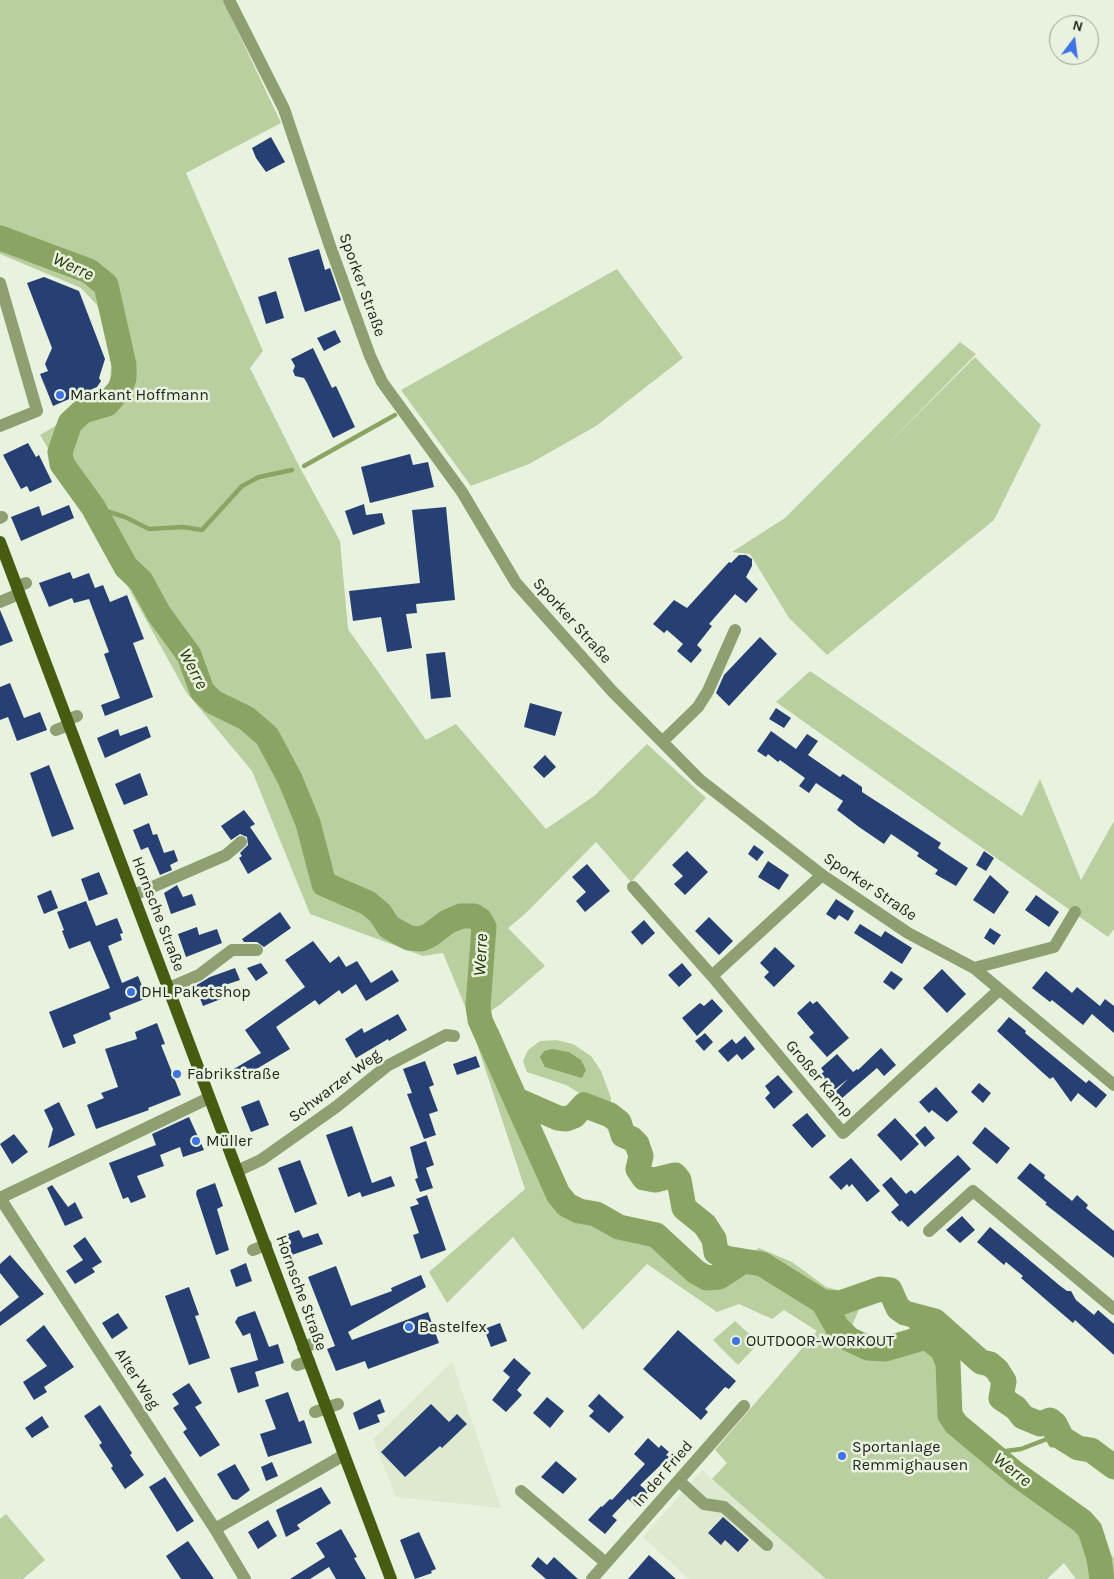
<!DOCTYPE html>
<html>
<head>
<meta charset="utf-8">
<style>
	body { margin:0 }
	#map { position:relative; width:1114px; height:1579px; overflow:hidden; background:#e9f2df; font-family:Karla,sans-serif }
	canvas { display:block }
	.north { position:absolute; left:1049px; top:15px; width:50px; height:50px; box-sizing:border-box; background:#e9f2df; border:1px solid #9aa092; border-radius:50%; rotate:15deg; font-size:14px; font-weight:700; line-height:20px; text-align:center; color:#23261f }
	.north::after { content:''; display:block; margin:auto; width:18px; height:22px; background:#3e73e3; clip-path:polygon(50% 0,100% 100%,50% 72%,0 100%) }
</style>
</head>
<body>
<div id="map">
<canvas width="1114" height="1579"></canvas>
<div class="north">N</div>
</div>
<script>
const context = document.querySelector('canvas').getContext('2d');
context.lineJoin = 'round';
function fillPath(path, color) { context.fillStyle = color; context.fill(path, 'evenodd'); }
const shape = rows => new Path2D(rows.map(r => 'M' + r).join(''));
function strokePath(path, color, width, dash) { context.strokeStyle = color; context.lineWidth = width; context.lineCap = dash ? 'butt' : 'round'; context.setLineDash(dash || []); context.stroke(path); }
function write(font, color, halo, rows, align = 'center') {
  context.font = font + ' Karla,sans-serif'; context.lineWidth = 5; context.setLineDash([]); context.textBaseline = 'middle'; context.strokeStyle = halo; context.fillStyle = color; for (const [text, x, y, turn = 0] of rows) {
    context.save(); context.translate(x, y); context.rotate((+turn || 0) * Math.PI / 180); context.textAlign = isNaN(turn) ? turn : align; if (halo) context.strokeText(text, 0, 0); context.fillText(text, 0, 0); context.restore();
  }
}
const built = shape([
	[452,1362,501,1508,396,1497,373,1439],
	[702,1470,826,1579,689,1579,643,1537]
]);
const green = shape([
	[0,0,223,0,281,123,186,173,263,351,250,368,298,464,340,541,348,629,426,740,456,724,546,829,594,796,647,744,706,798,631,882,596,842,525,914,508,928,545,966,501,1004,472,1023,443,953,423,956,310,914,252,771,186,692,87,513,102,506,86,511,40,435,77,413,109,386,114,345,97,305,81,288,0,254],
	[617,269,683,358,596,426,529,464,471,486,401,390],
	[960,342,976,354,883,449,975,357,1041,425,994,520,827,655,789,618,750,554,732,552,785,518],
	[810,671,1022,816,1040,779,1081,880,1114,821,1114,929,1108,937,776,702],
	[498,1028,567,1193,604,1219,664,1241,710,1279,759,1248,792,1262,826,1287,864,1297,852,1326,865,1341,926,1329,953,1353,960,1416,1102,1541,1114,1559,1114,1579,1076,1579,1064,1563,1047,1579,826,1579,712,1479,727,1463,715,1450,817,1331,784,1310,772,1319,739,1304,717,1312,647,1264,583,1330,513,1237,447,1303,429,1272,525,1189,475,1038],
	[556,1040,573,1044,591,1056,601,1071,611,1098,610,1115,584,1105,581,1094,566,1085,527,1072,523,1061,528,1050,540,1041],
	[735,1321,759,1343,738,1365,713,1340],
	[6,1514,45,1560,23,1579,0,1579,0,1519]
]);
const water = shape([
	[552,1049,569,1052,581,1060,586,1070,582,1078,545,1067,540,1057,544,1051]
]);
const stream = shape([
	[304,466,395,415],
	[93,507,125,517,149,529,183,527,202,530,242,486,259,477,292,470],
	[908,1314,915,1340],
	[1040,1424,1051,1445,1078,1448],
	[991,1453,1021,1449,1047,1439]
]);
const river = shape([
	[0,238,89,271,106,285,124,365,124,378,120,389,107,404,83,411,70,423,60,452,62,464,93,507,126,567,141,581,159,614,189,655,202,691,213,702,246,718,267,736,290,779,308,823,324,884,368,903,380,913,389,927,409,938,421,939,430,935,447,922,461,916,474,916,480,920,484,927,478,1006,480,1020,558,1194,567,1205,579,1211,596,1214,619,1227,656,1235,696,1272,707,1278,719,1277,742,1262],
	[517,1100,558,1118,566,1119,574,1116,584,1105,610,1115,619,1122,623,1135,632,1139,637,1144,641,1156,638,1169,644,1178,655,1180,675,1175,679,1180,684,1208,705,1225,714,1239,716,1252,725,1258,762,1264,823,1302,840,1303,880,1289,890,1290,898,1308,905,1313,935,1321,981,1362,990,1364,997,1370,1004,1381,1001,1398,1016,1408,1023,1417,1040,1424,1050,1420,1055,1424,1062,1438,1078,1448,1091,1450,1114,1467],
	[823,1302,837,1327,849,1339,868,1348,885,1349,923,1338,929,1339,942,1349,948,1363,950,1415,956,1424,1016,1474,1082,1521,1090,1530,1099,1558,1102,1579]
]);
const building = shape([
	[271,137,285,162,266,172,256,158,252,148],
	[319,249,325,270,330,268,341,300,305,312,288,258],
	[44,277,79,291,105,359,99,378,101,381,97,387,53,406,40,374,48,371,45,364,52,348,27,283],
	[276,291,284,318,266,324,258,297],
	[335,330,341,342,324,351,317,338],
	[313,348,332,388,336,386,355,427,333,438,307,383,304,378,295,376,293,371,295,366,291,359],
	[28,443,36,457,39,455,52,482,30,492,27,486,21,489,3,455],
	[410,454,413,465,428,462,434,487,370,503,361,467],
	[364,504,366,515,382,513,385,524,353,535,345,511],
	[69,505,74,518,21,541,11,517,39,506,42,516],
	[446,507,455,600,416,604,417,613,406,614,412,648,387,652,381,617,353,621,349,591,420,583,412,510],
	[739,555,746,555,752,559,752,566,746,577,758,589,746,603,735,594,709,624,712,626,697,645,702,650,691,663,677,651,683,644,667,630,664,633,653,624,674,600,687,608,729,562,731,563],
	[70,572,73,579,89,573,95,588,103,585,110,602,127,595,144,639,133,643,153,697,105,716,101,705,120,698,104,654,109,652,89,599,74,603,72,598,49,607,39,583],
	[0,610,13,641,0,646],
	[760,637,777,654,729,706,716,693,724,675],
	[445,652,451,697,431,699,426,654],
	[10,683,24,718,40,712,47,730,17,741,8,717,0,720,0,687],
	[530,703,562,712,555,736,524,727],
	[776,708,791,718,784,728,769,719],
	[147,726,151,737,105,758,97,738,118,729,120,736],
	[771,731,796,749,807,734,818,741,808,755,840,777,843,774,862,787,862,792,941,843,938,848,968,868,956,886,935,874,938,870,917,856,919,853,891,834,884,844,859,827,837,810,843,801,816,783,809,793,799,786,805,778,780,760,778,762,768,754,766,757,757,751],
	[545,755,556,767,544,778,533,767],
	[49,765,74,829,52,837,30,773],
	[140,773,148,795,124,805,115,784],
	[244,810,255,824,250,827,272,859,248,874,239,858,242,856,240,853,248,845,247,837,240,834,231,840,221,826],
	[149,823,153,835,157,834,164,853,174,850,178,861,170,865,172,870,160,875,148,847,141,850,133,830],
	[754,845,764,852,757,861,748,854],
	[687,851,708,872,685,895,674,884,683,876,672,865],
	[984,851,994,858,986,871,976,865],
	[768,861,789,875,779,890,758,877],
	[587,864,610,891,585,912,576,901,586,892,572,877],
	[99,872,108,894,89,901,81,879],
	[990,875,1009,892,994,914,973,900],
	[177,885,183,897,192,894,196,905,171,914,164,893],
	[51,890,58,908,44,914,37,896],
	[1036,895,1059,912,1049,927,1025,910],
	[836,899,854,911,848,921,839,915,835,920,826,914],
	[86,901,96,926,117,918,123,933,120,934,122,940,108,946,122,983,138,976,147,998,109,1013,111,1019,73,1035,76,1043,63,1048,49,1012,110,988,90,941,69,949,62,931,64,930,57,912],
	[280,912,291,928,264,947,257,942,244,942,242,939],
	[709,917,733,941,719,955,695,931],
	[644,920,655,933,642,945,631,932],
	[860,924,881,937,885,931,912,948,902,964,854,933],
	[197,927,199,935,217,929,222,943,186,957,178,934],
	[990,928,1001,935,994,945,984,938],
	[313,941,330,963,339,956,346,967,357,961,371,983,392,970,399,981,366,1001,356,984,342,994,339,990,319,1005,315,1000,276,1027,290,1049,238,1080,232,1070,261,1053,245,1030,305,987,285,960],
	[775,947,795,966,774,987,764,977,769,972,760,963],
	[261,963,268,973,256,981,247,968],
	[682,963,692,975,679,987,668,975],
	[235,968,240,980,222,986,226,997,203,1006,195,986,210,977],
	[942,969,966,994,947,1013,923,988],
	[891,971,903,979,894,990,883,982],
	[1046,971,1072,993,1077,987,1100,1006,1105,999,1114,1006,1114,1033,1092,1014,1083,1025,1052,1000,1050,1002,1032,988],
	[712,999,723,1011,697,1036,682,1018,700,1003,704,1006],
	[810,1001,813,1004,817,1001,849,1038,827,1057,809,1037,814,1033,797,1013],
	[398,1014,407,1030,389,1041,388,1039,356,1058,345,1039,362,1028,364,1033],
	[1009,1017,1026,1031,1025,1033,1086,1083,1089,1080,1107,1095,1096,1108,1078,1093,1071,1102,1053,1077,1050,1079,1042,1072,997,1031],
	[157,1023,165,1044,161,1045,181,1095,148,1108,149,1110,96,1129,87,1105,104,1098,101,1093,118,1087,105,1049,137,1039,135,1032],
	[705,1033,713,1042,704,1051,695,1041],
	[745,1036,755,1049,742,1060,737,1054,728,1062,718,1051,732,1039,736,1044],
	[881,1048,896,1065,884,1076,877,1068,841,1099,835,1092,848,1079,834,1090,820,1074,824,1072,821,1068,837,1054,853,1072,857,1069,858,1070],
	[476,1056,480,1067,457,1075,453,1064],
	[425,1061,434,1085,429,1087,438,1111,429,1114,436,1135,424,1139,407,1094,412,1093,403,1069],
	[778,1075,793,1092,774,1109,765,1098,770,1093,765,1086],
	[979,1083,991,1093,983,1103,971,1092],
	[936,1087,958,1112,947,1122,932,1110,929,1113,919,1102],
	[259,1100,269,1125,251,1132,241,1107],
	[59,1102,75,1135,48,1148,53,1129,44,1110],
	[807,1113,826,1136,812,1148,792,1125],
	[189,1117,204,1150,183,1157,180,1147,160,1155,164,1166,137,1176,146,1197,131,1203,128,1197,123,1199,109,1163,156,1145,152,1134],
	[895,1118,919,1144,901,1161,877,1135],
	[352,1126,372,1183,391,1176,395,1186,362,1197,360,1192,348,1197,326,1135],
	[925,1126,935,1138,925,1147,915,1135],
	[985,1127,1010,1148,997,1164,972,1143],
	[14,1134,28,1152,12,1164,0,1144],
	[426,1141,434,1165,426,1168,433,1188,420,1192,415,1179,418,1178,410,1147],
	[958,1155,971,1169,908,1227,901,1220,900,1222,891,1212,899,1205,882,1185,891,1177,906,1194,911,1190,915,1194],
	[851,1158,880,1191,867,1202,852,1184,849,1187,847,1184,841,1190,829,1177],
	[300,1160,317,1204,295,1213,278,1168],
	[1030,1163,1045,1175,1044,1178,1072,1201,1077,1195,1088,1205,1086,1208,1114,1231,1114,1258,1045,1204,1047,1203,1017,1178],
	[215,1183,223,1206,217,1209,229,1250,216,1255,196,1194,197,1190],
	[52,1185,68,1207,75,1202,83,1218,65,1226,47,1188],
	[427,1195,446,1250,421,1259,413,1235,419,1233,410,1207,419,1204,416,1199],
	[962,1216,975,1230,960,1243,946,1230],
	[990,1227,1059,1285,1067,1291,1071,1291,1076,1300,1094,1315,1098,1310,1114,1324,1114,1355,1075,1320,1073,1323,1052,1305,1021,1278,1023,1276,1006,1262,1004,1265,977,1242],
	[299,1230,303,1238,318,1233,323,1244,292,1255,285,1235],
	[85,1237,102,1262,92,1268,95,1272,75,1284,66,1271,83,1260,73,1246],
	[10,1255,44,1294,0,1326,0,1312,19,1297,0,1273,0,1264],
	[246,1263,252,1281,236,1287,230,1270],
	[336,1266,351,1306,392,1291,391,1288,421,1275,426,1287,348,1332,352,1340,428,1312,439,1343,368,1369,365,1361,336,1371,327,1349,335,1346,308,1277],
	[189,1287,199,1315,195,1316,210,1358,189,1365,165,1296],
	[255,1311,269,1347,278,1344,284,1363,255,1372,259,1386,238,1393,230,1368,258,1360,250,1333,243,1336,235,1322,238,1317],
	[118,1313,128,1328,112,1339,102,1323],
	[500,1323,507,1341,491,1347,484,1329],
	[44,1325,74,1367,44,1387,47,1392,34,1400,23,1382,47,1366,26,1340],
	[678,1330,736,1381,729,1389,725,1387,705,1409,708,1412,701,1420,643,1369],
	[514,1358,531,1373,517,1390,522,1395,506,1412,492,1400,510,1377,503,1371],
	[189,1383,202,1403,195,1407,220,1445,200,1457,183,1432,187,1429,173,1408,179,1404,172,1394],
	[288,1392,299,1422,304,1420,312,1443,268,1457,260,1434,276,1429,265,1400],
	[599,1394,624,1417,609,1433,589,1416,594,1411,588,1406],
	[547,1397,564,1411,550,1428,533,1413],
	[380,1399,385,1412,377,1415,380,1422,359,1430,353,1413],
	[431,1404,449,1422,457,1414,467,1424,442,1448,440,1446,405,1477,381,1452],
	[100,1405,132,1453,130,1455,144,1475,125,1489,111,1468,113,1466,99,1445,102,1443,84,1416],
	[42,1416,49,1427,32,1438,25,1428],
	[648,1438,659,1448,661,1445,669,1452,666,1455,669,1457,640,1485,648,1492,636,1506,628,1499,612,1516,617,1520,605,1534,588,1520,601,1506,602,1507,610,1499,612,1500,645,1464,634,1454],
	[556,1461,577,1479,563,1494,541,1477],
	[272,1462,278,1476,266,1481,261,1467],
	[235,1464,250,1490,237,1500,232,1499,217,1474],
	[165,1477,194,1521,177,1532,149,1487],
	[321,1487,331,1503,297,1525,300,1529,286,1537,276,1510],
	[723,1517,749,1540,738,1552,725,1540,721,1545,708,1533],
	[268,1520,277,1536,258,1549,248,1532],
	[341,1529,357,1557,354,1558,366,1579,336,1579,329,1567,310,1579,290,1579,325,1557,316,1543],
	[419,1532,436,1569,431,1571,432,1573,415,1579,400,1540],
	[188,1541,214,1579,181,1579,166,1556],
	[649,1555,656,1561,676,1579,628,1579],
	[538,1557,547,1565,554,1557,578,1579,546,1579,531,1566]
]);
const minor = shape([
	[229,0,284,109,330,246,370,356,382,382,462,492,516,583,612,691,700,780,822,875,908,933,974,968,1114,1085],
	[0,283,37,411,0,426],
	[0,518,2,517],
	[17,587,26,583],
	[0,602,19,594],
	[67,720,77,716],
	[56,730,69,725],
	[663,741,698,707,708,691,735,630],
	[633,887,712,976,843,1133,998,991],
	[134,895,226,855,241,842],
	[974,968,1054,947,1075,912],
	[712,976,822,875],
	[169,988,199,975,232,950,257,950],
	[237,1171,261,1160,336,1107,387,1066,446,1035,454,1036],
	[0,1198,215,1529,245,1579],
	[0,1198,209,1098],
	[929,1231,973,1191,1114,1309],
	[253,1250,266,1245],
	[303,1348,314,1343],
	[297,1365,309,1361],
	[315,1412,338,1404],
	[679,1481,704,1504,724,1507,767,1545],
	[521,1491,606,1563],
	[215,1529,344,1455],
	[592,1579,744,1406]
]);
const major = shape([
	[0,542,391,1579]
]);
const markers = [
	[60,395,5,"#3e73e3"],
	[131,992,5,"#3e73e3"],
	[177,1074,5,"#3e73e3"],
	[196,1141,5,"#3e73e3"],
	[409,1327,5,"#3e73e3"],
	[736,1341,5,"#3e73e3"],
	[842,1456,5,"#3e73e3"]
];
const streetNames = [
	["Sporker Straße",362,285,70],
	["Sporker Straße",572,621,48],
	["Sporker Straße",870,887,34],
	["Hornsche Straße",158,914,69],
	["Großer Kamp",819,1079,50],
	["Schwarzer Weg",335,1086,-37],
	["Hornsche Straße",301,1293,70],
	["Alter Weg",137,1379,57],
	["In der Fried",663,1474,-49]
];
const poiNames = [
	["Markant Hoffmann",70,395],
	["DHL Paketshop",141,992],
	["Fabrikstraße",187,1074],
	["Müller",206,1141],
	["Bastelfex",419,1327],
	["OUTDOOR-WORKOUT",746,1341],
	["Sportanlage",852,1447],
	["Remmighausen",852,1465]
];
const waterNames = [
	["Werre",73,267,25],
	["Werre",193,669,63],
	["Werre",481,955,-87],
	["Werre",1012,1470,38]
];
fillPath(built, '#dee9cf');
fillPath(green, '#bacf9f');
fillPath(water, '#8aa463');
strokePath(stream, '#8aa463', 4.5);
strokePath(river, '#8aa463', 25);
fillPath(building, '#274073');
strokePath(minor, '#8da072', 12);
strokePath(major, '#445d10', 12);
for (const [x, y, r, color] of markers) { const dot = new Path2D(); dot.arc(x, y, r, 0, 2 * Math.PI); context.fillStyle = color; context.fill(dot); strokePath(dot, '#e9f2df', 2); }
write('16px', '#23261f', '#e9f2df', streetNames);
write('16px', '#23261f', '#e9f2df', poiNames, 'left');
write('italic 18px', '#263705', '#e9f2df', waterNames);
</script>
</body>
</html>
